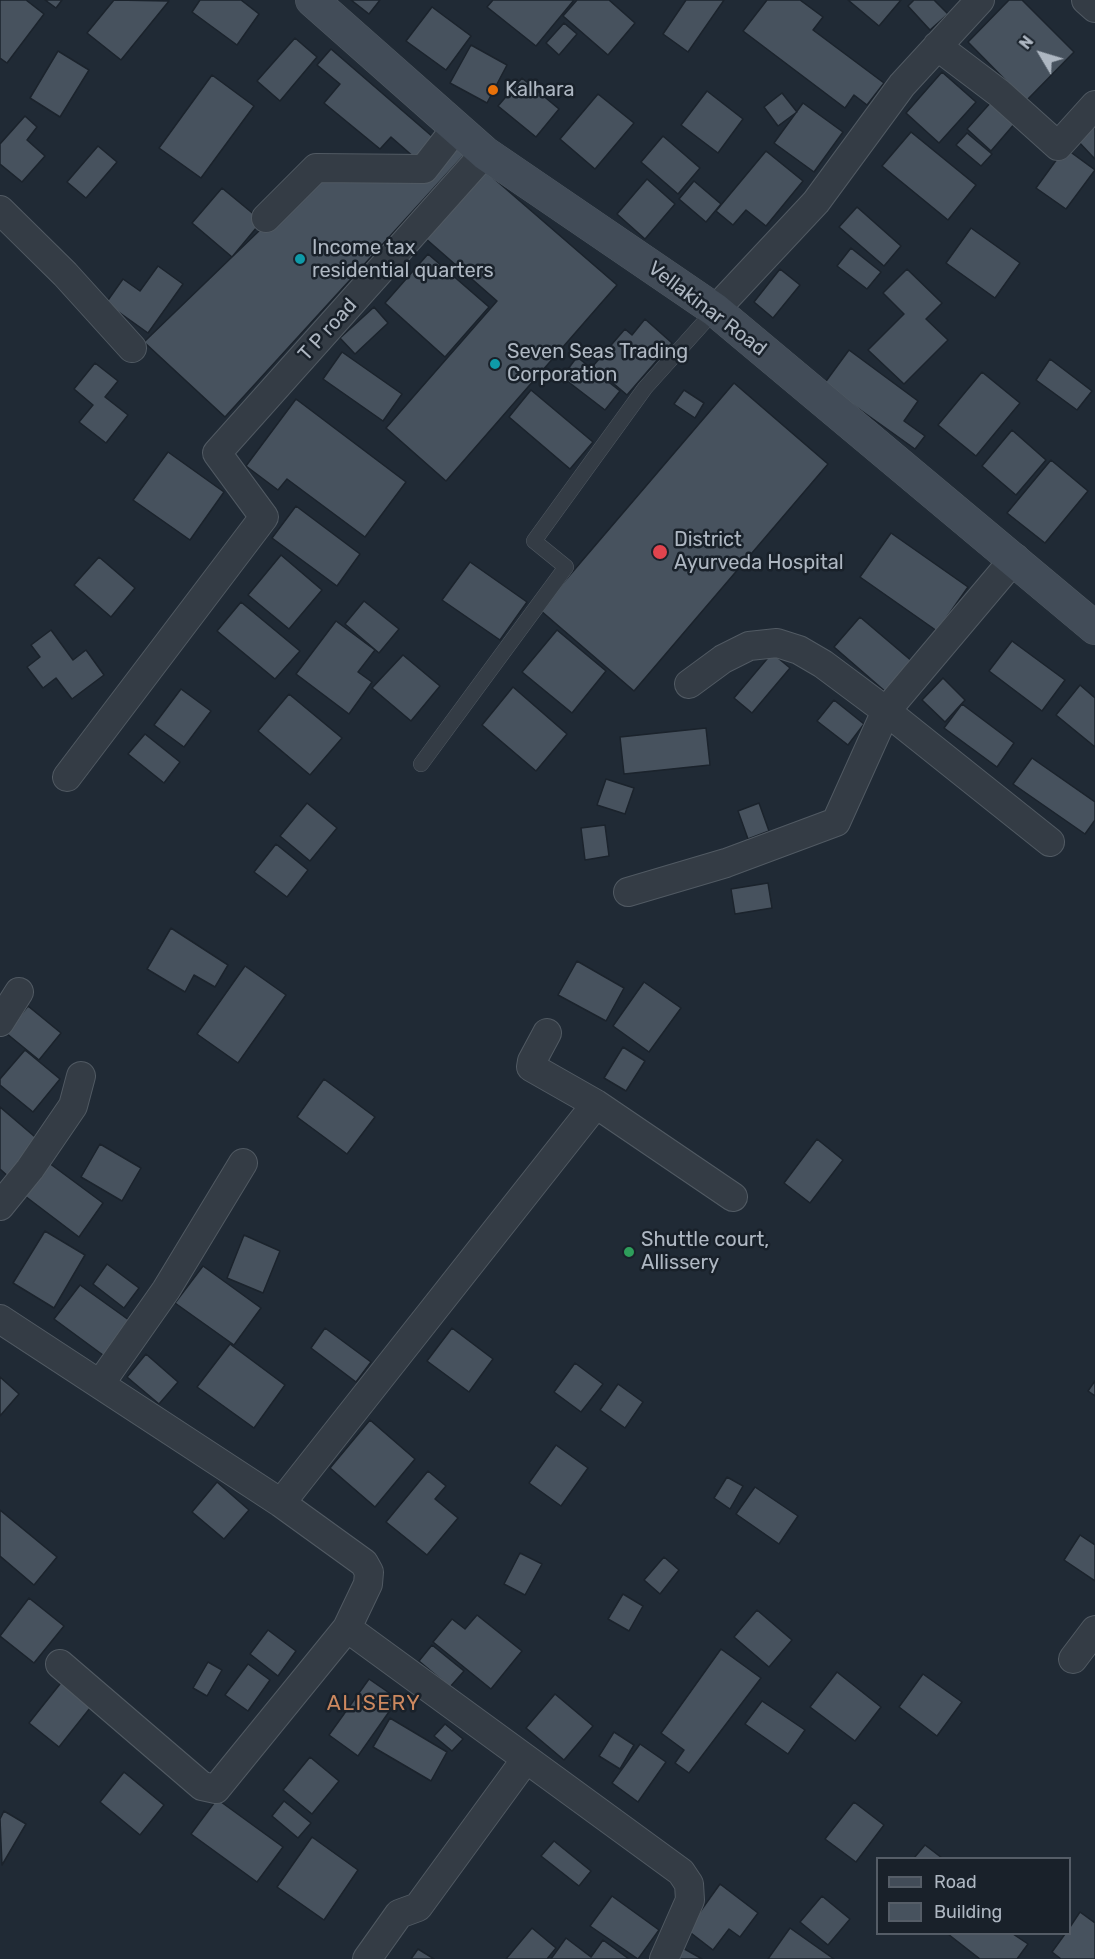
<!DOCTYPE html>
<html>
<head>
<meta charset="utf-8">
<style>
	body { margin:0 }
	#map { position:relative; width:1095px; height:1959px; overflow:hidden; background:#202a35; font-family:Rubik,sans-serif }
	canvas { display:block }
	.legend { position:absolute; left:876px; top:1857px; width:195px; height:78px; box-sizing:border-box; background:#19212a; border:2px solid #555d67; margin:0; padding:8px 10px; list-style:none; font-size:18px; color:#aeb7c2 }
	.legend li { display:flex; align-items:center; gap:12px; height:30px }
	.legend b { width:30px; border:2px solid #555d67 }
	.north { position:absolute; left:1011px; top:24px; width:60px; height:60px; -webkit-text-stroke:4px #19212a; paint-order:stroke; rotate:308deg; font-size:16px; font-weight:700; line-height:24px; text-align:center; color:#aeb7c2 }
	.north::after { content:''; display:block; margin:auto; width:21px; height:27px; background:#aeb7c2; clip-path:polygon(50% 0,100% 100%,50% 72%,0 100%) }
</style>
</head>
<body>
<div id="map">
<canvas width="1095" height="1959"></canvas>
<ul class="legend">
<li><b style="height:8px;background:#424c58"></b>Road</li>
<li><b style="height:16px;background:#47525e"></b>Building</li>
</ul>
<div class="north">N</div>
</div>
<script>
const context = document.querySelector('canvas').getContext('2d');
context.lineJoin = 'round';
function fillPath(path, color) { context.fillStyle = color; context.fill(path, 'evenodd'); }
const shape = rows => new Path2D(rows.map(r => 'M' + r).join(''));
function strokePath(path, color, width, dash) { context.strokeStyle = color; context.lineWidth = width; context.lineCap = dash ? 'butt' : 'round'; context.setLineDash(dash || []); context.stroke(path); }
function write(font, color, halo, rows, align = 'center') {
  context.font = font + ' Rubik,sans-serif'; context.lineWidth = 5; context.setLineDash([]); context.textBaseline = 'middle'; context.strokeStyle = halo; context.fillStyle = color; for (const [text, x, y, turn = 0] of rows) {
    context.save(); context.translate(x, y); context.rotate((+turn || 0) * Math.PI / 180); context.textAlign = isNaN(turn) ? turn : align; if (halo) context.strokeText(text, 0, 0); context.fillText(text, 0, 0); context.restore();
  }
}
const building = shape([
	[0,0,26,0,44,14,7,63,0,58,0,0],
	[45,0,62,0,56,8,45,0],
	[114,0,169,1,121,60,87,33,114,0],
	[200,0,241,0,259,14,237,45,192,12,200,0],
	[351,0,380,0,369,14,351,0],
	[493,0,574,0,536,46,487,7,493,0],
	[577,0,609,0,635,23,608,55,563,16,577,0],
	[686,0,724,0,688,52,663,34,686,0],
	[767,0,800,0,823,17,813,30,884,83,867,105,854,95,845,108,743,31,767,0],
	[848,0,901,0,879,26,848,0],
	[914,0,934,0,948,14,930,30,908,6,914,0],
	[1009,0,1022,0,1074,52,1026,101,968,42,1009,0],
	[432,7,471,36,446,70,406,41,432,7],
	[564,23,577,34,559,55,546,43,564,23],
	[295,38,317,57,280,101,257,81,295,38],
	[471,45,507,65,487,103,450,83,471,45],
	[331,49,441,144,423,165,391,137,380,149,324,103,340,84,317,65,331,49],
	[58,51,89,70,60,117,30,98,58,51],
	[942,72,976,102,939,143,906,113,942,72],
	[212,75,254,106,201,178,159,148,212,75],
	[522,78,559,109,536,137,498,106,522,78],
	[707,91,743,119,718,153,681,125,707,91],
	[782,93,797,112,778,126,764,107,782,93],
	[598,94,634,123,595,169,560,139,598,94],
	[992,101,1016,122,991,151,967,129,992,101],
	[803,103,843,132,814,172,774,143,803,103],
	[25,116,37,127,27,140,45,156,22,182,0,164,0,144,25,116],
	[1095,122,1095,159,1077,140,1095,122],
	[911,132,976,185,948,220,882,166,911,132],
	[967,133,992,154,981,166,956,145,967,133],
	[663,136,700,168,678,194,641,162,663,136],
	[449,141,464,155,225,417,144,342,320,172,425,173,449,141],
	[98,146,117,162,86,198,67,182,98,146],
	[1065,148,1095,170,1066,209,1036,188,1065,148],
	[766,151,803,181,766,226,746,210,733,225,716,211,766,151],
	[484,170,617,285,446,481,386,428,497,301,425,238,484,170],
	[647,179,675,204,645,239,617,214,647,179],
	[694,181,721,204,706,222,679,199,694,181],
	[222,188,262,221,232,257,192,223,222,188],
	[857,207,901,246,884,266,839,227,857,207],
	[971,228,1020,263,995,298,946,263,971,228],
	[851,248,881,272,867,289,837,266,851,248],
	[428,254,489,307,445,357,385,303,428,254],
	[158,266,183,284,148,333,106,303,123,279,140,291,158,266],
	[780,269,800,285,773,318,754,302,780,269],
	[907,269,942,303,926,319,948,340,904,384,868,350,904,314,883,293,907,269],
	[374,307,388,323,355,354,340,338,374,307],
	[645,319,672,343,627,395,593,366,625,329,632,335,645,319],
	[849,350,918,401,904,421,925,436,915,449,824,384,849,350],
	[342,352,402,394,383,421,323,379,342,352],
	[577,357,620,391,605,410,562,377,577,357],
	[1050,359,1092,391,1077,410,1036,380,1050,359],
	[95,363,118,381,105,397,128,415,106,443,79,422,93,405,74,389,95,363],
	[982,372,1020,403,976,456,938,425,982,372],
	[734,383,828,464,634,691,540,610,734,383],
	[531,390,593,442,570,469,509,417,531,390],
	[684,390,704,403,695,418,674,404,684,390],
	[296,399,406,482,365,537,287,479,278,490,246,466,296,399],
	[1012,430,1046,460,1016,495,982,466,1012,430],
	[168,452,224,492,190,540,133,500,168,452],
	[1051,460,1088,491,1045,543,1007,513,1051,460],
	[296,506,360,554,337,586,272,538,296,506],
	[891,533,968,587,937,631,860,577,891,533],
	[281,555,322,590,289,629,248,595,281,555],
	[99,557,135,588,111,617,74,585,99,557],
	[470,562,527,602,500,640,442,600,470,562],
	[364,601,399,629,379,653,345,624,364,601],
	[241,602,300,651,275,679,217,631,241,602],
	[860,617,920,668,894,699,834,647,860,617],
	[336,621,375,650,358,672,372,682,349,714,296,674,336,621],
	[51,630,73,660,86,650,104,675,72,699,56,678,43,688,27,667,40,657,31,645,51,630],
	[557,630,606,671,572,713,522,672,557,630],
	[1012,641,1065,680,1042,711,989,671,1012,641],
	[772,653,790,668,752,713,734,698,772,653],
	[403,655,440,686,411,721,372,688,403,655],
	[943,678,965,700,945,722,922,700,943,678],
	[1080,685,1095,698,1095,747,1056,715,1080,685],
	[513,687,567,734,536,771,482,725,513,687],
	[181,689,211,711,184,747,154,725,181,689],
	[289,694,342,738,310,775,258,731,289,694],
	[834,700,864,724,848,745,817,721,834,700],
	[962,704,1014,743,997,767,944,728,962,704],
	[706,728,710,765,624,774,620,737,706,728],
	[145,734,180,762,164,783,128,754,145,734],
	[1032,758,1095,802,1095,820,1085,834,1013,784,1032,758],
	[606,779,634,788,625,814,597,805,606,779],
	[307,803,337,828,310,861,280,836,307,803],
	[759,803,769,831,748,839,738,811,759,803],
	[605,825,609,856,585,860,581,828,605,825],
	[276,844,308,870,287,897,254,872,276,844],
	[768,883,772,908,735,914,731,889,768,883],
	[171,928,228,965,215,987,194,975,185,992,147,969,171,928],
	[577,961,624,988,606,1021,558,995,577,961],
	[245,966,286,995,238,1063,197,1034,245,966],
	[644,982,681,1008,649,1052,613,1026,644,982],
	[28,1006,61,1033,39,1060,6,1033,28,1006],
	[623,1047,645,1061,626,1091,604,1078,623,1047],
	[25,1050,60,1079,33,1112,0,1085,0,1079,25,1050],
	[324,1079,375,1117,347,1154,297,1117,324,1079],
	[0,1107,41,1142,10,1178,0,1169,0,1107],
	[817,1139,843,1160,810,1203,784,1183,817,1139],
	[100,1144,141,1168,122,1201,81,1177,100,1144],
	[45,1160,103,1203,79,1237,21,1193,45,1160],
	[45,1231,85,1255,54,1308,13,1283,45,1231],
	[244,1235,280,1251,263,1293,227,1278,244,1235],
	[107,1264,139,1288,124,1308,93,1284,107,1264],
	[203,1266,261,1308,234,1345,175,1303,203,1266],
	[80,1285,133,1323,107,1358,54,1319,80,1285],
	[325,1328,371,1362,356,1382,311,1348,325,1328],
	[452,1328,493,1359,469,1392,427,1361,452,1328],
	[230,1344,285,1385,254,1428,197,1387,230,1344],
	[146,1354,178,1382,159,1404,127,1377,146,1354],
	[575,1363,603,1384,581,1412,554,1392,575,1363],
	[0,1377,19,1394,0,1416,0,1377],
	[1095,1381,1095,1396,1088,1391,1095,1381],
	[618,1384,643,1402,625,1428,600,1410,618,1384],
	[370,1420,415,1459,375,1507,330,1468,370,1420],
	[556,1445,588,1468,561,1506,529,1483,556,1445],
	[428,1471,446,1486,435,1499,458,1518,427,1555,386,1522,428,1471],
	[727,1477,743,1486,730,1509,714,1498,727,1477],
	[217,1482,249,1510,224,1539,192,1512,217,1482],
	[755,1487,798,1516,779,1544,736,1514,755,1487],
	[0,1510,57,1557,34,1585,0,1556,0,1510],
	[1080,1535,1095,1545,1095,1581,1064,1560,1080,1535],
	[520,1553,542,1564,525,1595,504,1584,520,1553],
	[664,1557,679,1570,660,1594,644,1580,664,1557],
	[623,1594,643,1606,629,1631,608,1619,623,1594],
	[29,1598,64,1626,34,1663,0,1636,29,1598],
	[757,1610,792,1640,769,1667,734,1637,757,1610],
	[477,1615,522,1651,491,1689,433,1642,452,1619,465,1629,477,1615],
	[268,1630,296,1651,278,1676,250,1654,268,1630],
	[432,1645,464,1671,450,1687,419,1661,432,1645],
	[721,1649,761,1678,689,1773,675,1763,684,1750,661,1733,721,1649],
	[208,1662,222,1670,207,1696,193,1688,208,1662],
	[248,1664,270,1680,248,1711,225,1695,248,1664],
	[837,1672,881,1707,855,1741,810,1707,837,1672],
	[923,1674,962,1702,937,1736,899,1707,923,1674],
	[64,1679,94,1703,59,1747,29,1723,64,1679],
	[369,1679,398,1699,358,1756,329,1735,369,1679],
	[555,1694,593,1726,564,1760,526,1728,555,1694],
	[762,1701,805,1730,788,1754,745,1724,762,1701],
	[390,1718,447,1752,431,1781,373,1747,390,1718],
	[445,1724,463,1739,452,1751,434,1736,445,1724],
	[614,1732,634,1745,620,1769,599,1756,614,1732],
	[640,1744,666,1762,638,1802,612,1783,640,1744],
	[310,1757,339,1781,312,1814,283,1790,310,1757],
	[124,1772,164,1805,140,1835,100,1802,124,1772],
	[217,1799,283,1847,257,1882,191,1834,217,1799],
	[284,1801,311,1823,298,1838,272,1816,284,1801],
	[854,1802,884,1825,856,1862,825,1839,854,1802],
	[4,1811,26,1824,2,1865,0,1819,4,1811],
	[312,1837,358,1870,324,1920,277,1887,312,1837],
	[554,1841,591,1871,579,1886,541,1856,554,1841],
	[925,1845,942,1858,914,1858,925,1845],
	[720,1884,758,1913,740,1937,729,1929,713,1950,687,1930,720,1884],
	[612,1896,659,1930,638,1959,590,1926,612,1896],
	[822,1896,850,1919,828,1945,800,1922,822,1896],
	[1080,1912,1095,1923,1095,1959,1061,1959,1052,1952,1065,1934,1070,1934,1070,1927,1080,1912],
	[532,1928,556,1948,547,1959,506,1959,532,1928],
	[790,1928,834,1959,768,1959,790,1928],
	[948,1934,1013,1934,1028,1944,1017,1959,980,1959,948,1934],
	[566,1938,591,1957,603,1940,629,1959,551,1959,566,1938],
	[681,1947,702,1959,675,1959,681,1947],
	[418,1949,434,1959,411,1959,418,1949]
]);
const service = shape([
	[421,764,566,567,534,541,645,388,715,310]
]);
const minor = shape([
	[1086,0,1095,8],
	[937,46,999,93,1058,146,1095,105],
	[0,210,65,274,132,348],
	[266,218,316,168,424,169,456,128],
	[715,310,816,202,902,85,980,0],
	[689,684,723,659,749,646,777,643,799,650,823,664,886,711,1050,842],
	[67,777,264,517,217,453,485,153],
	[628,892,726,863,836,822,886,711,1015,558],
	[0,1022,19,992],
	[547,1033,532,1061,531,1067,596,1104,733,1197],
	[0,1206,30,1169,73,1106,81,1076],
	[0,1319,281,1503],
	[100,1384,166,1290,243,1163],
	[347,1628,368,1584,369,1572,364,1563,281,1503,596,1104],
	[1073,1659,1095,1630],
	[60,1664,202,1786,216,1789,347,1628,681,1872,689,1884,690,1900,664,1959],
	[367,1959,399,1914,418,1907,526,1759]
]);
const secondary = shape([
	[312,0,485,153,715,310,1095,628]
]);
const markers = [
	[493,90,6,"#e8710a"],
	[300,259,6,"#0f9aa8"],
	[495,364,6,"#0f9aa8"],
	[660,552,8,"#e0444e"],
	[629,1252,6,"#2e9e5b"]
];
const poiNames = [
	["Kalhara",505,90],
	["Income tax",312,248],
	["residential quarters",312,271],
	["Seven Seas Trading",507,352],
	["Corporation",507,375],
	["District",674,540],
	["Ayurveda Hospital",674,563],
	["Shuttle court,",641,1240],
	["Allissery",641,1263]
];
const streetNames = [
	["Vellakinar Road",707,309,37],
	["T P road",328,330,-48]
];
const neighbourhoodNames = [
	["ALISERY",374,1704]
];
fillPath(building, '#47525e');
strokePath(building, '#1b232c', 1.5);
strokePath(service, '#515a63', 16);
strokePath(minor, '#515a63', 30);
strokePath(secondary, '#515a63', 34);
strokePath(service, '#343c45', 15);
strokePath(minor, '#343c45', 28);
strokePath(secondary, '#424c58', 33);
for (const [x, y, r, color] of markers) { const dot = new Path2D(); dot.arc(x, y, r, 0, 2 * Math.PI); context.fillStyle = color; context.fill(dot); strokePath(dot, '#19212a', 2); }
write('20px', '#aeb7c2', '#19212a', poiNames, 'left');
write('20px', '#aeb7c2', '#19212a', streetNames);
context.letterSpacing = '1.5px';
write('21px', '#cc885f', '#19212a', neighbourhoodNames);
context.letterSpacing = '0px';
</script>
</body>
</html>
